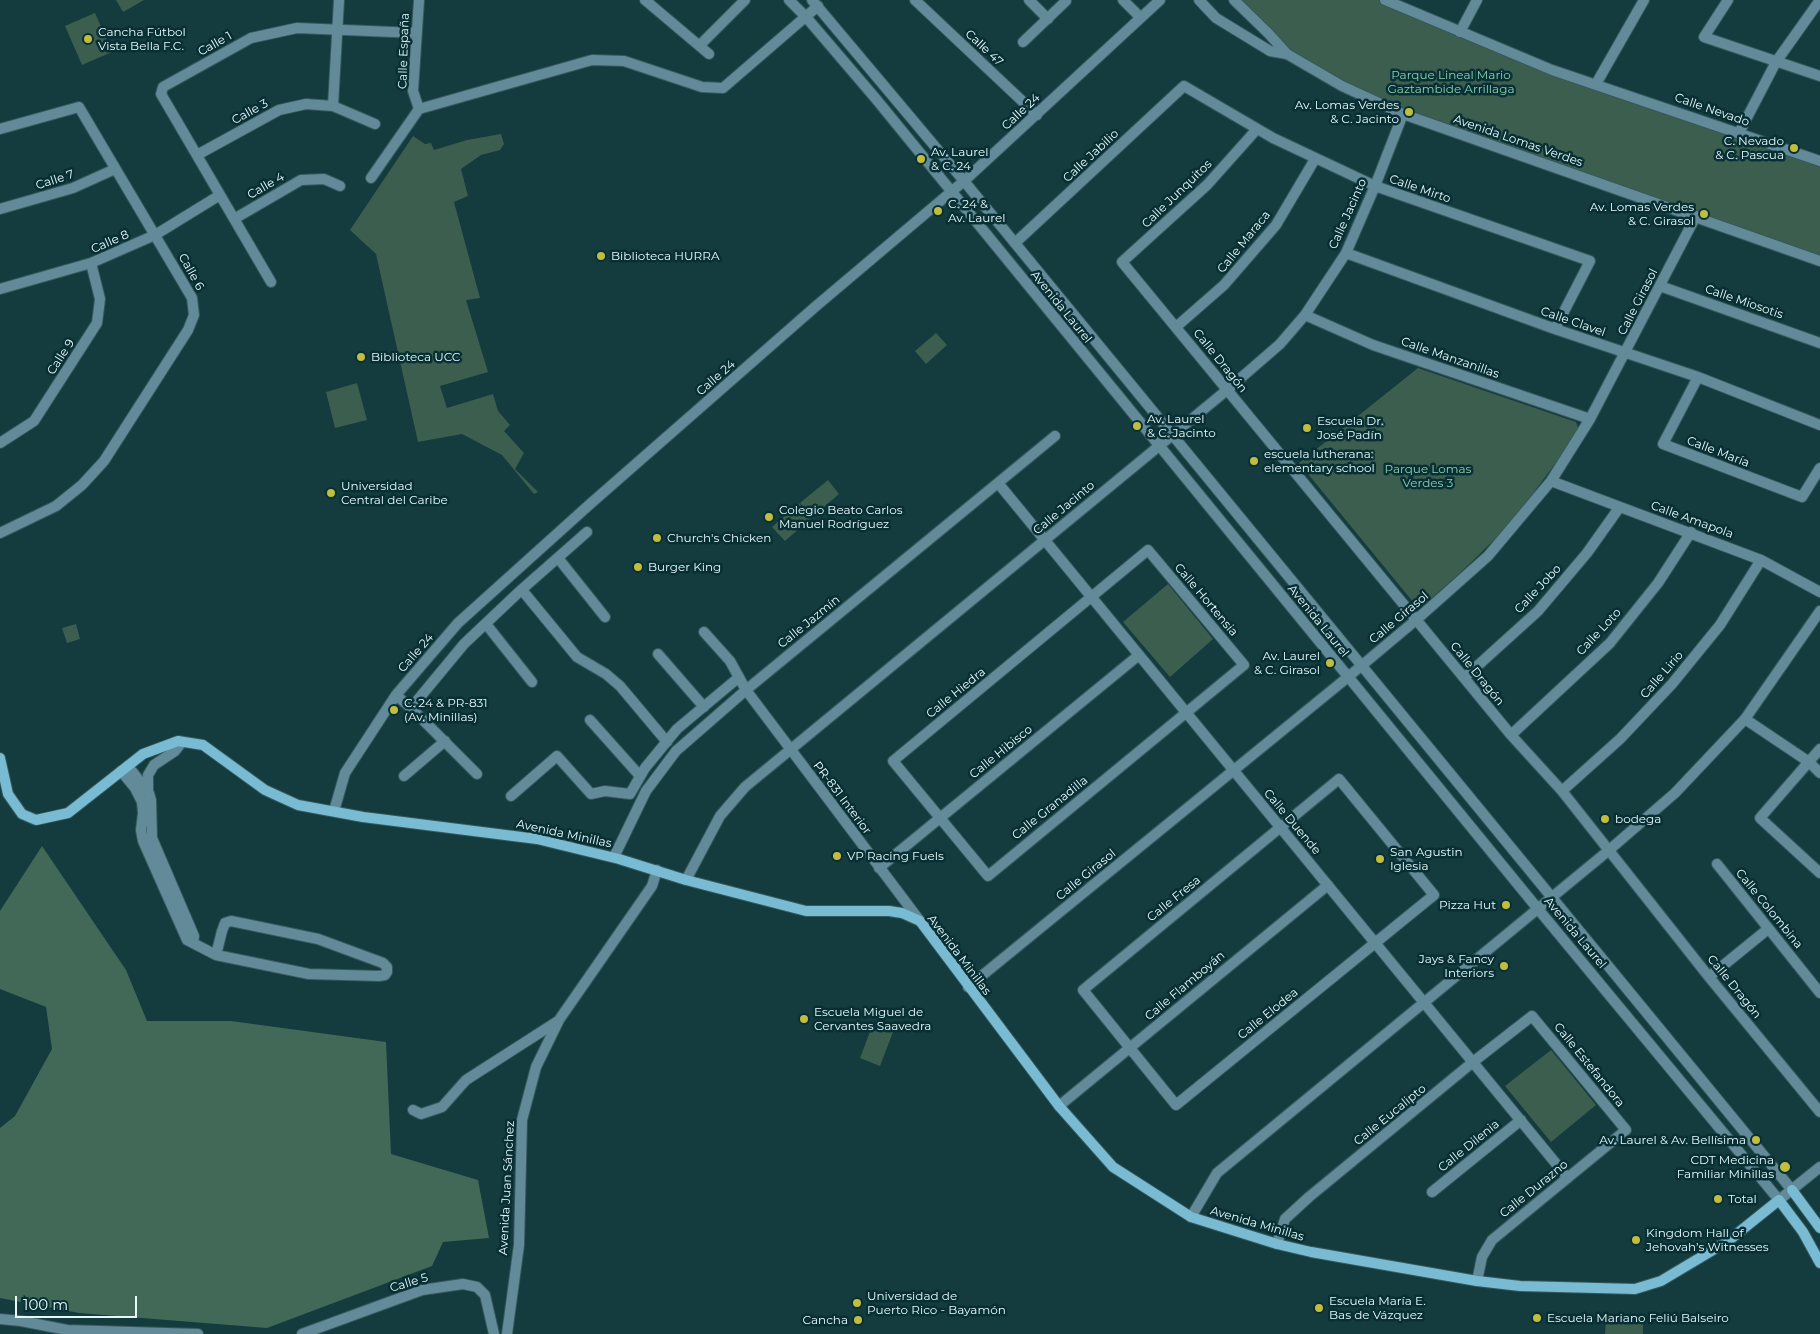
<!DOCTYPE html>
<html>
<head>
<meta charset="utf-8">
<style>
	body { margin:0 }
	#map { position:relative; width:1820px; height:1334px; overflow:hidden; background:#143b3e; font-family:Montserrat,sans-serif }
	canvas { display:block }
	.scale { position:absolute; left:15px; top:1296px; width:122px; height:22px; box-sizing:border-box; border:2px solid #e4f8fa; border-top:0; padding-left:6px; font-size:15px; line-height:18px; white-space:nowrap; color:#e4f8fa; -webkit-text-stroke:4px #083034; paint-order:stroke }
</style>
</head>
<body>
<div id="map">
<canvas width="1820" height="1334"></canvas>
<div class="scale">100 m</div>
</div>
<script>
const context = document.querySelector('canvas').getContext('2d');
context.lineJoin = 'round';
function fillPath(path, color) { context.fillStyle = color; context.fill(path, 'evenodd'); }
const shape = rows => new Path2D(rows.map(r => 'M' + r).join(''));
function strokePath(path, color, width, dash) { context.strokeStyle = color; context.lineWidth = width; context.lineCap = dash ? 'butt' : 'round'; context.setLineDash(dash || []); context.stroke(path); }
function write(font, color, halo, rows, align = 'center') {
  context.font = font + ' Montserrat,sans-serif'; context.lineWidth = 5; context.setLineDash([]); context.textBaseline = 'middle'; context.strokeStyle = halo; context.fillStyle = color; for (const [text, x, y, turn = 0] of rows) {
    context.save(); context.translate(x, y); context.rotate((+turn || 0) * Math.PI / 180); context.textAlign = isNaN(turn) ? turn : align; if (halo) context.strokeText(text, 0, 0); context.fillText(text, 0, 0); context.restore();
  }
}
const green = shape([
	[116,0,144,0,123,12],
	[1232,0,1385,0,1460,32,1820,161,1820,261,1403,114,1287,54],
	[95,13,112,52,82,65,65,26],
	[501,134,504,144,500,150,481,155,461,169,468,196,454,202,480,298,466,300,488,372,440,386,447,408,493,394,498,411,510,425,504,431,524,453,515,469,538,492,534,494,502,455,462,434,418,442,376,254,350,230,413,136,425,144,431,143,434,150,467,140],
	[936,333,947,345,926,364,915,351],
	[1418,368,1576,422,1578,428,1557,461,1526,503,1496,538,1461,572,1426,603,1419,605,1413,602,1299,463],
	[357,383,367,420,335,428,326,392],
	[828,480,839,494,812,517,800,503],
	[799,503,811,518,785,541,772,527],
	[1168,584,1213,639,1170,677,1123,622],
	[76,624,80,639,67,643,62,628],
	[873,1024,893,1032,880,1066,860,1058],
	[1551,1050,1596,1105,1551,1142,1505,1086],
	[1606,1318,1643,1319,1643,1334,1605,1334]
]);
const forest = shape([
	[42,846,126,970,147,1021,231,1021,386,1042,391,1154,478,1180,489,1238,443,1242,432,1266,267,1328,79,1313,0,1298,0,1128,15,1116,52,1049,46,1007,0,989,0,911]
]);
const minor = shape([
	[645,0,709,54],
	[915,0,1037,115],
	[1029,0,1048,19],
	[1123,0,1140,17],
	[1199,0,1216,18,1270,51,1287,54],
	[1728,0,1704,37,1820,76],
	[1460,32,1477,0],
	[1023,42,1066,1],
	[700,45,745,0],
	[1596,84,1644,0],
	[333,106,339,0],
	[419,109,592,60,624,61,702,87,723,88,818,6],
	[0,129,79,107,192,298,194,315,188,330,104,461,82,485,56,506,0,533],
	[1257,129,1207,185,1122,262,1511,735,1562,791,1709,977,1820,1112],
	[1739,133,1776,62,1820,0],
	[197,155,279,110,306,104,333,106,375,124],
	[371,178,419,109,413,91,419,0],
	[0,209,73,188,115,169],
	[234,219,301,180,324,179,340,186],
	[1015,243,1184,86,1273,138,1375,186,1590,261,1555,329],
	[1346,253,1555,329,1698,377,1820,425],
	[271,282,161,94,163,87,251,38,297,28,417,33],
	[1660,286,1820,343],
	[0,289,91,263,155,235,220,195],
	[1305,315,1373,345,1590,419],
	[1176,327,1224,285,1276,225,1315,159],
	[1698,377,1663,444,1802,497,1820,468],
	[0,443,34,421,97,323,100,299,91,263],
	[1551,481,1761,560,1820,592],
	[998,483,1567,1177],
	[1148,550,1244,665,988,876,893,761,1148,550],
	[558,558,605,617],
	[522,590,577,657,606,674,620,686,667,742],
	[486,624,532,682],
	[704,632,730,661,746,690,920,921],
	[658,654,704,707],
	[1464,678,1538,611,1587,553,1619,508],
	[396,695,411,708,477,774],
	[411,708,464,644,520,591,587,532],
	[1745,719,1809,762,1820,773],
	[590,720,640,776],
	[1511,735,1610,643,1658,583,1691,532],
	[1820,749,1760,818,1820,873],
	[128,766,149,793,151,800,152,838,194,936,193,943],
	[121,771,135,788,142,802,143,813,141,830,143,841,187,940,216,955,309,974,379,976,385,975,387,972,387,967,383,963,318,939,231,921,225,923,222,931,216,955],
	[404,776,445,741],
	[1339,779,1434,895,1176,1105,1083,990,1339,779],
	[1562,791,1620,739,1672,684,1720,625,1761,560],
	[148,792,148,775,154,765,175,751,182,742],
	[511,796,557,756,591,794,605,791,630,794,645,768,677,729,738,678],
	[334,811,345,773,396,695,458,623,589,505,815,307,964,181,1160,0],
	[614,857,646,791,676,751,746,690,1055,436],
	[1717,864,1820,993],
	[879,868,1139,655],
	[686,880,720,816,745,787,1227,390,1280,344,1305,315,1346,253,1375,186,1403,114],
	[1709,977,1768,929],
	[968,987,1348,677,1416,620,1488,556,1551,481,1590,419,1696,216],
	[1059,1106,1328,885],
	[413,1110,421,1114,442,1107,466,1080,558,1021],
	[1432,1192,1521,1120],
	[1779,1200,1820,1167],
	[1277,1244,1285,1219,1309,1197,1473,1062,1532,1016,1626,1130,1492,1240,1482,1257,1477,1281],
	[0,1319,21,1321,67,1330,198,1334],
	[302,1334,422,1290,463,1284,477,1287,485,1295,494,1334],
	[507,1334,519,1245,522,1120,536,1067,559,1020,652,886,657,870]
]);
const tertiary = shape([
	[789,0,806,17,876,99,1538,909,1779,1200],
	[812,0,964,181,1792,1190],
	[1234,0,1269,34,1287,54,1342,86,1403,114,1820,261],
	[1385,0,1552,70,1820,161],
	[1191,1217,1217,1173,1608,851,1675,793,1745,719,1820,611]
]);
const secondary = shape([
	[0,758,8,794,22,814,36,820,68,813,143,754,178,741,203,745,265,790,298,805,363,817,537,839,619,859,686,880,806,911,889,911,902,913,920,921,1059,1106,1113,1167,1191,1217,1277,1244,1311,1252,1477,1281,1520,1286,1635,1289,1661,1281,1728,1241,1779,1200,1803,1232,1820,1263],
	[1792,1190,1820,1228]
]);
const markers = [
	[88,39,5,"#c2bd3f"],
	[1409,112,5,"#c2bd3f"],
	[1794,148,5,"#c2bd3f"],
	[921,159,5,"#c2bd3f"],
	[938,211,5,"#c2bd3f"],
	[1704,214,5,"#c2bd3f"],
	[601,256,5,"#c2bd3f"],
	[361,357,5,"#c2bd3f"],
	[1137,426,5,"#c2bd3f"],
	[1307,428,5,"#c2bd3f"],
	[1254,461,5,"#c2bd3f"],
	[331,493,5,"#c2bd3f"],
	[769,517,5,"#c2bd3f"],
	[657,538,5,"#c2bd3f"],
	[638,567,5,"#c2bd3f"],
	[1330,663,5,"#c2bd3f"],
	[394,710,5,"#c2bd3f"],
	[1605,819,5,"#c2bd3f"],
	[837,856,5,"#c2bd3f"],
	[1380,859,5,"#c2bd3f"],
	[1506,905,5,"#c2bd3f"],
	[1504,966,5,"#c2bd3f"],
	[804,1019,5,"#c2bd3f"],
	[1756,1140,5,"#c2bd3f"],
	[1785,1167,6,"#c2bd3f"],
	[1718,1199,5,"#c2bd3f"],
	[1636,1240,5,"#c2bd3f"],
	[857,1303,5,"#c2bd3f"],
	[1319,1308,5,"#c2bd3f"],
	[1537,1318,5,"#c2bd3f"],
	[858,1320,5,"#c2bd3f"]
];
const poiNames = [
	["Cancha Fútbol",98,32],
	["Vista Bella F.C.",98,46],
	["Av. Lomas Verdes",1399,105,"right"],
	["& C. Jacinto",1399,119,"right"],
	["C. Nevado",1784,141,"right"],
	["& C. Pascua",1784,155,"right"],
	["Av. Laurel",931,152],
	["& C. 24",931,166],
	["C. 24 &",948,204],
	["Av. Laurel",948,218],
	["Av. Lomas Verdes",1694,207,"right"],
	["& C. Girasol",1694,221,"right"],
	["Biblioteca HURRA",611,256],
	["Biblioteca UCC",371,357],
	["Av. Laurel",1147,419],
	["& C. Jacinto",1147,433],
	["Escuela Dr.",1317,421],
	["José Padín",1317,435],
	["escuela lutherana:",1264,454],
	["elementary school",1264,468],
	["Universidad",341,486],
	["Central del Caribe",341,500],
	["Colegio Beato Carlos",779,510],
	["Manuel Rodríguez",779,524],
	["Church's Chicken",667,538],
	["Burger King",648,567],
	["Av. Laurel",1320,656,"right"],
	["& C. Girasol",1320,670,"right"],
	["C. 24 & PR-831",404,703],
	["(Av. Minillas)",404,717],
	["bodega",1615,819],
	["San Agustin",1390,852],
	["Iglesia",1390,866],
	["VP Racing Fuels",847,856],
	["Pizza Hut",1496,905,"right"],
	["Jays & Fancy",1494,959,"right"],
	["Interiors",1494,973,"right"],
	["Escuela Miguel de",814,1012],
	["Cervantes Saavedra",814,1026],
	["Av. Laurel & Av. Bellísima",1746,1140,"right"],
	["CDT Medicina",1774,1160,"right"],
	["Familiar Minillas",1774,1174,"right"],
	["Total",1728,1199],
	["Kingdom Hall of",1646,1233],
	["Jehovah’s Witnesses",1646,1247],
	["Universidad de",867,1296],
	["Puerto Rico - Bayamón",867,1310],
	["Escuela María E.",1329,1301],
	["Bas de Vázquez",1329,1315],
	["Escuela Mariano Feliú Balseiro",1547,1318],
	["Cancha",848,1320,"right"]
];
const streetNames = [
	["Calle 1",215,44,-29],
	["Calle 47",984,48,43],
	["Calle España",404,51,-88],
	["Calle Nevado",1712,110,19],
	["Calle 3",250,112,-29],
	["Calle 24",1021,112,-43],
	["Avenida Lomas Verdes",1518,141,19],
	["Calle Jabilio",1091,156,-43],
	["Calle 7",55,180,-18],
	["Calle 4",266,186,-30],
	["Calle Mirto",1420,189,19],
	["Calle Junquitos",1177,194,-44],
	["Calle Jacinto",1348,214,-66],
	["Calle 8",110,242,-24],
	["Calle Maraca",1244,242,-51],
	["Calle 6",191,272,61],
	["Calle Girasol",1638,302,-63],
	["Calle Miosotis",1744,302,19],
	["Avenida Laurel",1061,307,51],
	["Calle Clavel",1573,322,19],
	["Calle 9",61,357,-57],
	["Calle Manzanillas",1450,358,19],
	["Calle Dragón",1220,361,51],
	["Calle 24",716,378,-41],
	["Calle María",1718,452,21],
	["Calle Jacinto",1064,508,-40],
	["Calle Amapola",1692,520,20],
	["Calle Jobo",1538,589,-47],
	["Calle Hortensia",1206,600,50],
	["Calle Girasol",1399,618,-40],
	["Avenida Laurel",1318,621,51],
	["Calle Jazmín",809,622,-39],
	["Calle Loto",1599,632,-47],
	["Calle 24",416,653,-49],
	["Calle Dragón",1477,674,51],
	["Calle Lirio",1662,675,-49],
	["Calle Hiedra",956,693,-39],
	["Calle Hibisco",1001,752,-39],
	["PR-831 Interior",842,798,53],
	["Calle Granadilla",1050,808,-39],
	["Calle Duende",1292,822,50],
	["Avenida Minillas",564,834,12],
	["Calle Girasol",1086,875,-39],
	["Calle Fresa",1174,899,-39],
	["Calle Colombina",1769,909,51],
	["Avenida Laurel",1575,933,50],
	["Avenida Minillas",959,955,53],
	["Calle Flamboyán",1185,986,-40],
	["Calle Dragón",1734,987,51],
	["Calle Elodea",1268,1014,-39],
	["Calle Estefandora",1589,1065,51],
	["Calle Eucalipto",1390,1115,-39],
	["Calle Dilenia",1469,1146,-39],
	["Avenida Juan Sánchez",507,1188,-87],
	["Calle Durazno",1534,1189,-39],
	["Avenida Minillas",1257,1224,16],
	["Calle 5",409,1283,-17]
];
const parkNames = [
	["Parque Lineal Mario",1451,75],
	["Gaztambide Arrillaga",1451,89],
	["Parque Lomas",1428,469],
	["Verdes 3",1428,483]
];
fillPath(green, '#3c5e4f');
fillPath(forest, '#426857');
strokePath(minor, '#35595c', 12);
strokePath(tertiary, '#35595c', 12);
strokePath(secondary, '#35595c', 12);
strokePath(minor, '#628a99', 10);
strokePath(tertiary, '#628a99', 10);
strokePath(secondary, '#78bbd3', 10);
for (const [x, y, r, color] of markers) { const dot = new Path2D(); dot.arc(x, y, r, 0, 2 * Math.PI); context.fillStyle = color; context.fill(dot); strokePath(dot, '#083034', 2); }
write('12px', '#e4f8fa', '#083034', poiNames, 'left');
write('12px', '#e4f8fa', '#083034', streetNames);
write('12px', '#8bcfb1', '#083034', parkNames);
</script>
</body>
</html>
